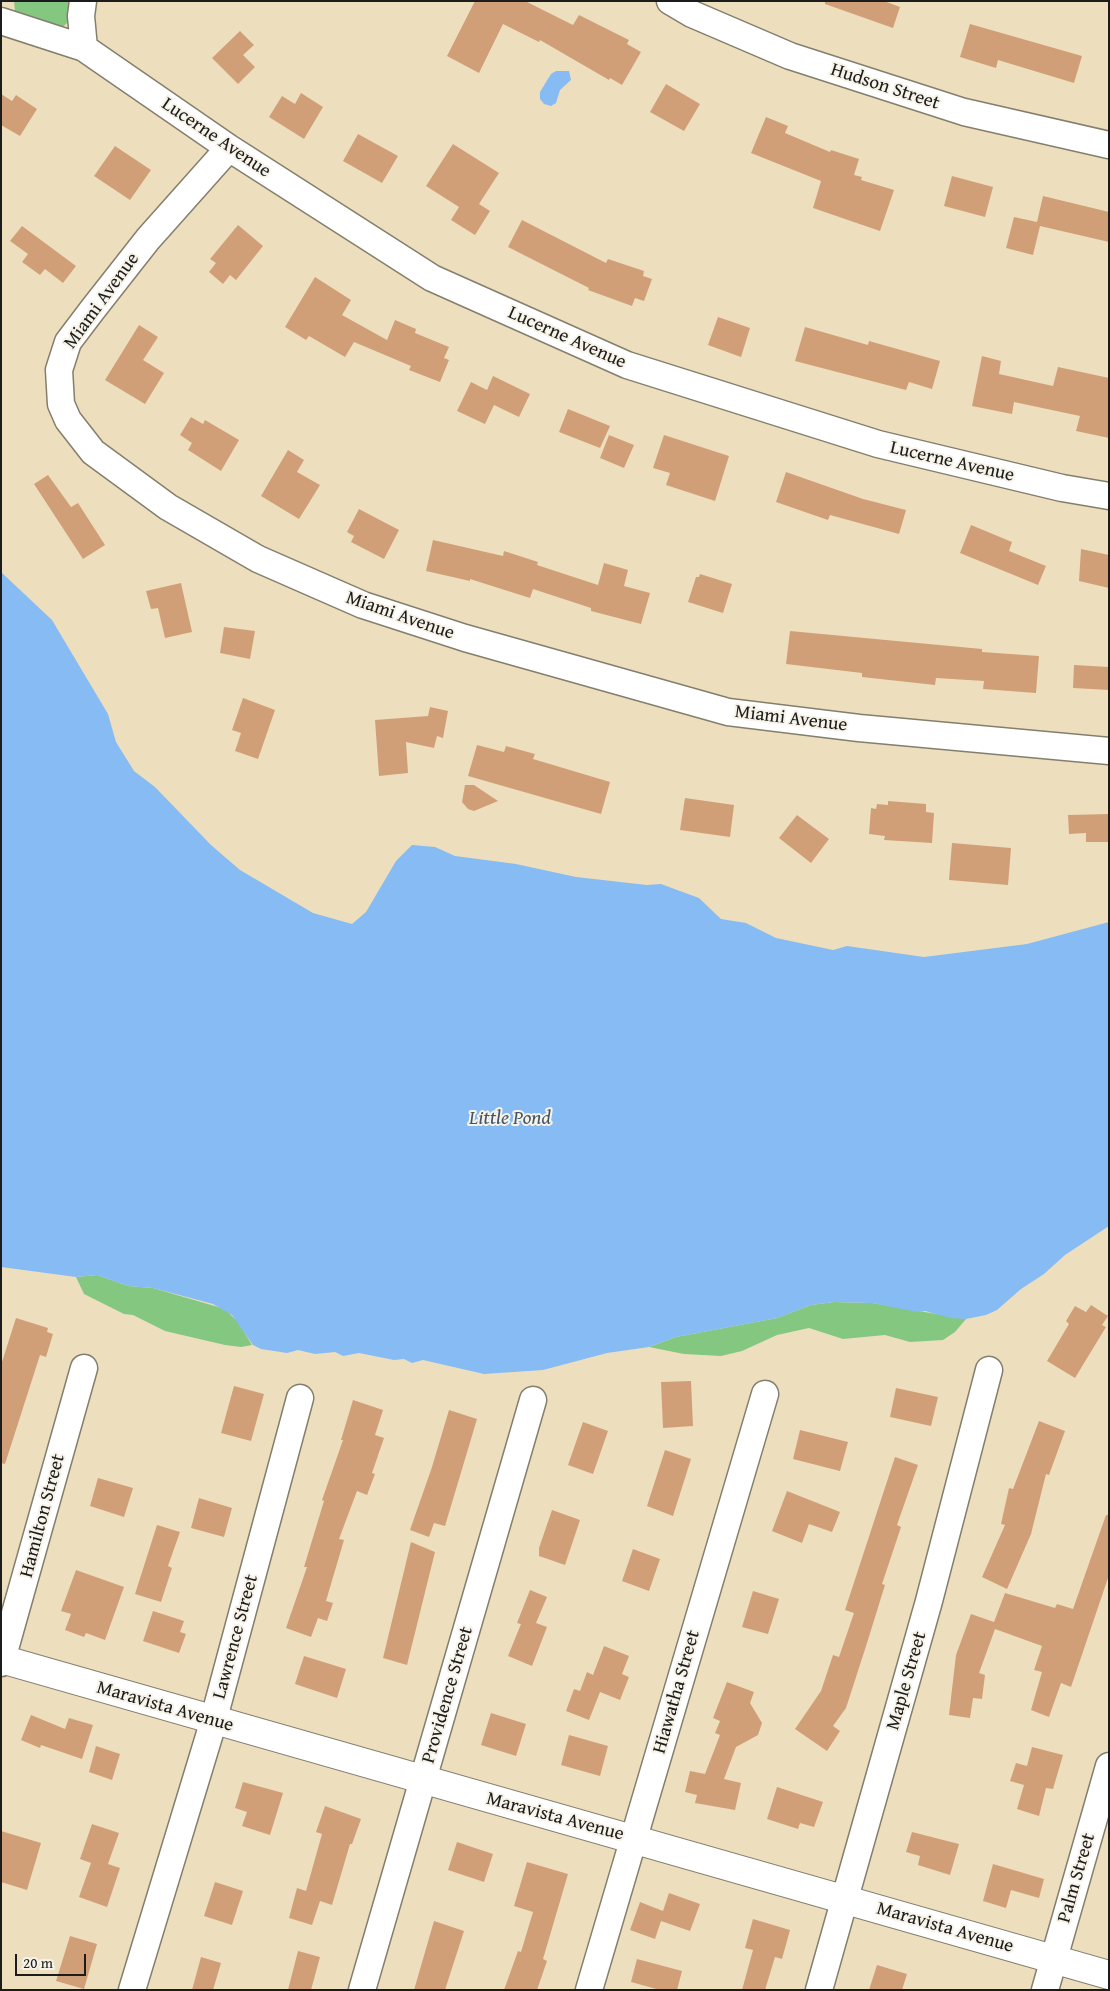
<!DOCTYPE html>
<html>
<head>
<meta charset="utf-8">
<style>
	body { margin:0 }
	#map { position:relative; width:1110px; height:1991px; overflow:hidden; background:#eddfbe; font-family:"Gentium Book Plus",serif }
	canvas { display:block }
	.frame { position:absolute; inset:0; border:2px solid #1c1c1c; pointer-events:none }
	.scale { position:absolute; left:15px; top:1954px; width:71px; height:22px; box-sizing:border-box; border:2px solid #1c1c1c; border-top:0; padding-left:6px; font-size:15px; line-height:18px; white-space:nowrap; color:#1c1c1c; -webkit-text-stroke:4px #f7f3e8; paint-order:stroke }
</style>
</head>
<body>
<div id="map">
<canvas width="1110" height="1991"></canvas>
<div class="frame"></div>
<div class="scale">20 m</div>
</div>
<script>
const context = document.querySelector('canvas').getContext('2d');
context.lineJoin = 'round';
function fillPath(path, color) { context.fillStyle = color; context.fill(path, 'evenodd'); }
const shape = rows => new Path2D(rows.map(r => 'M' + r).join(''));
function strokePath(path, color, width, dash) { context.strokeStyle = color; context.lineWidth = width; context.lineCap = dash ? 'butt' : 'round'; context.setLineDash(dash || []); context.stroke(path); }
function write(font, color, halo, rows, align = 'center') {
  context.font = font + ' "Gentium Book Plus",serif'; context.lineWidth = 4; context.setLineDash([]); context.textBaseline = 'middle'; context.strokeStyle = halo; context.fillStyle = color; for (const [text, x, y, turn = 0] of rows) {
    context.save(); context.translate(x, y); context.rotate((+turn || 0) * Math.PI / 180); context.textAlign = isNaN(turn) ? turn : align; if (halo) context.strokeText(text, 0, 0); context.fillText(text, 0, 0); context.restore();
  }
}
const green = shape([
	[14,1,74,1,72,18,63,27,58,28,15,12],
	[97,1275,128,1286,153,1288,225,1309,238,1322,252,1345,241,1347,225,1345,165,1331,133,1315,124,1314,84,1294,76,1277],
	[834,1302,872,1303,966,1319,955,1332,943,1340,910,1342,885,1335,843,1339,809,1328,777,1335,742,1351,721,1356,684,1354,649,1347,676,1337,777,1318,811,1305]
]);
const water = shape([
	[556,71,569,71,571,80,560,90,556,103,551,106,544,104,540,99,540,92,551,74],
	[1,572,52,620,108,714,116,742,134,771,155,787,211,845,240,870,313,913,352,924,366,912,396,861,412,845,435,847,455,856,516,864,576,877,647,885,661,884,699,898,721,919,746,923,776,938,833,950,847,946,924,957,1027,944,1109,922,1109,1226,1065,1255,1044,1274,1021,1289,997,1310,986,1315,966,1319,950,1318,925,1311,917,1312,872,1303,834,1302,811,1305,777,1318,676,1337,649,1347,607,1353,543,1370,484,1374,423,1360,412,1363,404,1359,394,1360,359,1353,343,1356,335,1352,315,1354,298,1350,287,1353,261,1349,253,1345,232,1315,213,1304,153,1288,128,1286,97,1275,76,1277,1,1267]
]);
const building = shape([
	[475,1,525,1,573,25,579,15,629,40,627,44,641,52,622,85,610,78,609,80,540,40,539,42,503,24,479,73,447,56],
	[825,1,884,1,900,7,893,28,825,4],
	[970,24,1082,56,1074,83,998,60,996,68,960,57],
	[240,31,254,45,243,55,255,67,238,84,212,58],
	[666,84,700,104,684,131,650,112],
	[301,93,323,107,304,139,269,117,282,96,295,104],
	[1,94,12,101,16,95,37,109,20,136,1,125],
	[766,117,788,126,785,133,830,152,831,150,859,159,854,175,862,177,861,180,894,190,880,231,813,208,821,181,751,153],
	[358,134,398,156,382,183,343,161],
	[453,144,499,173,479,204,490,211,475,235,451,220,459,207,426,186],
	[115,146,151,170,130,200,94,176],
	[952,176,993,187,985,217,944,206],
	[1043,196,1109,212,1109,242,1040,226,1033,255,1006,248,1014,217,1037,222],
	[522,220,606,263,608,259,644,271,643,276,652,279,644,301,635,298,632,306,588,290,589,288,508,247],
	[238,225,263,246,236,280,230,275,223,284,209,272,216,263,210,259],
	[22,226,76,266,63,283,45,269,40,275,22,262,28,254,10,241],
	[315,277,351,300,342,315,387,340,395,320,416,329,415,333,449,347,444,358,449,360,440,382,409,370,411,366,354,342,345,357,309,336,306,340,285,327],
	[718,317,750,328,741,357,708,345],
	[139,325,158,337,143,360,164,373,145,404,105,380],
	[805,327,868,345,869,341,940,361,932,389,909,382,906,390,795,361],
	[982,356,1001,361,999,374,1053,386,1058,367,1109,378,1109,438,1076,431,1080,416,1014,402,1012,414,972,406],
	[493,376,530,394,519,417,494,405,485,424,457,411,471,382,487,390],
	[568,409,610,426,600,448,559,432],
	[191,417,203,424,205,420,239,440,221,471,188,450,192,443,180,435],
	[609,435,634,445,624,468,600,458],
	[664,435,729,456,715,501,666,485,670,473,653,468],
	[288,450,304,460,297,472,320,485,299,519,261,496],
	[786,472,863,499,906,510,899,534,830,515,828,520,776,502],
	[48,475,71,507,78,503,105,545,83,559,34,484],
	[359,509,399,530,384,559,351,542,354,536,347,532],
	[971,525,1012,542,1009,551,1046,566,1038,585,960,553],
	[433,540,503,556,504,551,538,562,537,565,598,585,604,563,628,570,624,586,650,593,641,624,591,611,591,608,533,589,530,598,470,579,470,581,426,571],
	[1081,549,1109,555,1109,588,1079,581],
	[700,574,732,584,723,613,688,602,696,577,699,577],
	[181,583,192,632,165,638,158,608,151,609,146,591],
	[224,627,255,631,250,659,220,653],
	[790,631,982,649,982,652,1039,656,1036,693,983,689,984,681,936,678,935,685,862,677,862,673,786,664],
	[1074,665,1109,667,1109,690,1073,688],
	[243,698,275,710,258,759,235,751,241,733,232,730],
	[430,707,448,711,443,738,437,736,434,748,406,742,408,773,379,776,375,720,428,716],
	[477,745,504,752,506,746,535,754,533,759,610,782,601,814,468,776],
	[465,785,474,785,498,801,474,811,468,809,462,802],
	[685,798,734,805,730,837,680,830],
	[888,801,926,804,926,812,934,813,932,843,884,840,885,836,869,834,871,808,876,809,877,804,888,805],
	[1109,814,1109,842,1086,842,1086,833,1069,834,1068,815],
	[797,815,829,839,811,863,779,838],
	[952,843,1011,848,1008,885,949,880],
	[1091,1305,1108,1316,1102,1325,1106,1327,1075,1378,1047,1361,1069,1324,1066,1321,1075,1306,1086,1312],
	[16,1318,48,1328,47,1332,53,1334,46,1357,40,1355,5,1464,1,1463,1,1365],
	[691,1381,693,1426,663,1428,661,1382],
	[234,1386,264,1394,251,1441,221,1433],
	[896,1388,938,1397,931,1426,890,1417],
	[353,1400,383,1410,375,1435,384,1438,372,1473,375,1474,367,1495,357,1491,339,1539,344,1540,326,1601,333,1603,327,1621,318,1618,311,1637,286,1628,307,1567,304,1567,324,1501,322,1500,343,1440,341,1440],
	[449,1410,477,1419,445,1526,434,1523,429,1537,410,1530,432,1467],
	[1039,1421,1065,1431,1049,1475,1046,1474,1031,1534,1007,1589,982,1577,1005,1525,1001,1524,1009,1488,1013,1489],
	[583,1422,608,1431,593,1474,568,1465],
	[800,1430,848,1442,840,1471,793,1459],
	[665,1450,691,1459,673,1516,647,1506],
	[895,1457,918,1465,897,1525,901,1527,882,1584,885,1585,867,1643,846,1708,833,1726,840,1731,827,1751,795,1729,821,1691,833,1655,839,1657,854,1613,845,1610],
	[98,1478,133,1488,124,1517,90,1506],
	[787,1491,840,1512,832,1532,809,1524,802,1543,772,1531],
	[199,1498,232,1508,224,1537,191,1528],
	[552,1510,580,1520,565,1565,539,1556,539,1548],
	[1106,1515,1109,1515,1109,1575,1071,1687,1061,1683,1049,1717,1031,1710,1042,1672,1034,1670,1042,1646,995,1629,979,1673,985,1675,982,1699,973,1698,970,1718,949,1715,956,1655,971,1614,994,1622,1005,1593,1055,1608,1057,1604,1073,1609],
	[157,1525,180,1532,168,1566,172,1568,161,1602,135,1594],
	[411,1542,435,1552,407,1665,383,1658],
	[633,1549,660,1559,649,1591,622,1581],
	[76,1570,124,1587,105,1640,86,1633,84,1637,65,1630,71,1614,61,1611],
	[530,1590,547,1597,536,1623,547,1627,532,1666,508,1656,521,1624,517,1623],
	[753,1591,779,1599,768,1634,742,1627],
	[153,1611,184,1621,180,1632,186,1634,179,1653,143,1641],
	[604,1646,629,1656,622,1674,629,1677,620,1700,600,1692,589,1720,566,1711,574,1689,580,1691,587,1672,593,1675],
	[304,1656,346,1669,337,1698,295,1684],
	[727,1682,754,1692,750,1703,762,1723,758,1735,736,1747,724,1779,741,1783,735,1810,695,1803,697,1795,685,1792,690,1771,705,1774,720,1735,715,1733,720,1721,713,1718],
	[491,1713,526,1724,516,1756,481,1745],
	[31,1715,65,1729,69,1718,93,1725,82,1759,41,1745,40,1748,21,1740],
	[569,1735,608,1746,600,1776,561,1765],
	[96,1746,120,1754,112,1780,89,1772],
	[1032,1747,1063,1755,1053,1789,1046,1788,1039,1816,1017,1809,1024,1785,1010,1781,1016,1763,1027,1766],
	[243,1782,283,1793,270,1835,242,1826,247,1812,235,1808],
	[777,1787,823,1802,814,1827,800,1823,798,1829,767,1819],
	[325,1806,361,1819,352,1844,350,1844,332,1905,320,1901,312,1925,289,1918,297,1888,306,1891,322,1834,316,1832],
	[92,1824,119,1833,108,1864,120,1868,107,1907,79,1897,91,1863,80,1859],
	[1,1831,41,1843,27,1890,1,1882],
	[912,1832,959,1844,950,1875,918,1865,920,1856,906,1852],
	[457,1842,493,1854,484,1882,448,1870],
	[527,1862,568,1874,543,1959,547,1961,537,1990,504,1990,518,1951,521,1952,533,1912,514,1906],
	[993,1864,1044,1879,1039,1898,1011,1890,1006,1908,983,1901],
	[215,1882,243,1891,232,1925,204,1916],
	[669,1893,700,1904,690,1931,661,1921,655,1939,630,1930,640,1902,663,1911],
	[753,1919,790,1930,782,1959,775,1957,765,1990,742,1990,753,1950,745,1948],
	[434,1921,464,1931,445,1990,414,1990],
	[70,1936,97,1944,84,1989,56,1981],
	[298,1951,320,1957,311,1990,288,1990],
	[201,1957,221,1963,213,1990,192,1990],
	[637,1959,682,1971,677,1990,660,1990,631,1982],
	[877,1965,907,1974,902,1990,869,1990]
]);
const street = shape([
	[83,1,81,16,84,48,229,148,432,278,627,365,878,444,1062,488,1109,496],
	[670,1,692,14,790,56,964,112,1109,145],
	[1,21,84,48],
	[229,148,148,239,93,309,68,342,59,370,61,404,68,420,93,452,168,507,258,559,363,605,465,638,728,712,859,728,1109,751],
	[1,1663,84,1368],
	[132,1990,210,1733,300,1398],
	[362,1990,533,1400],
	[589,1990,765,1394],
	[819,1990,929,1601,989,1370],
	[1045,1990,1109,1766]
]);
const secondary = shape([
	[1,1659,1109,1975]
]);
const streetNames = [
	["Hudson Street",885,87,18],
	["Lucerne Avenue",216,138,34],
	["Miami Avenue",102,301,-54],
	["Lucerne Avenue",567,338,24],
	["Lucerne Avenue",952,462,13],
	["Miami Avenue",400,616,19],
	["Miami Avenue",791,719,7],
	["Hamilton Street",43,1516,-75],
	["Lawrence Street",236,1637,-75],
	["Maple Street",907,1681,-74],
	["Hiawatha Street",677,1692,-74],
	["Providence Street",448,1695,-74],
	["Maravista Avenue",165,1707,16],
	["Maravista Avenue",555,1817,15],
	["Palm Street",1077,1878,-74],
	["Maravista Avenue",945,1928,16]
];
const waterNames = [
	["Little Pond",510,1119]
];
fillPath(green, '#84c780');
fillPath(water, '#86bbf4');
fillPath(building, '#d19f77');
strokePath(street, '#847e6d', 29);
strokePath(secondary, '#847e6d', 30);
strokePath(street, '#fff', 26);
strokePath(secondary, '#fff', 28);
write('19px', '#1c1c1c', '#f7f3e8', streetNames);
write('italic 20px', '#415468', '#f7f3e8', waterNames);
</script>
</body>
</html>
